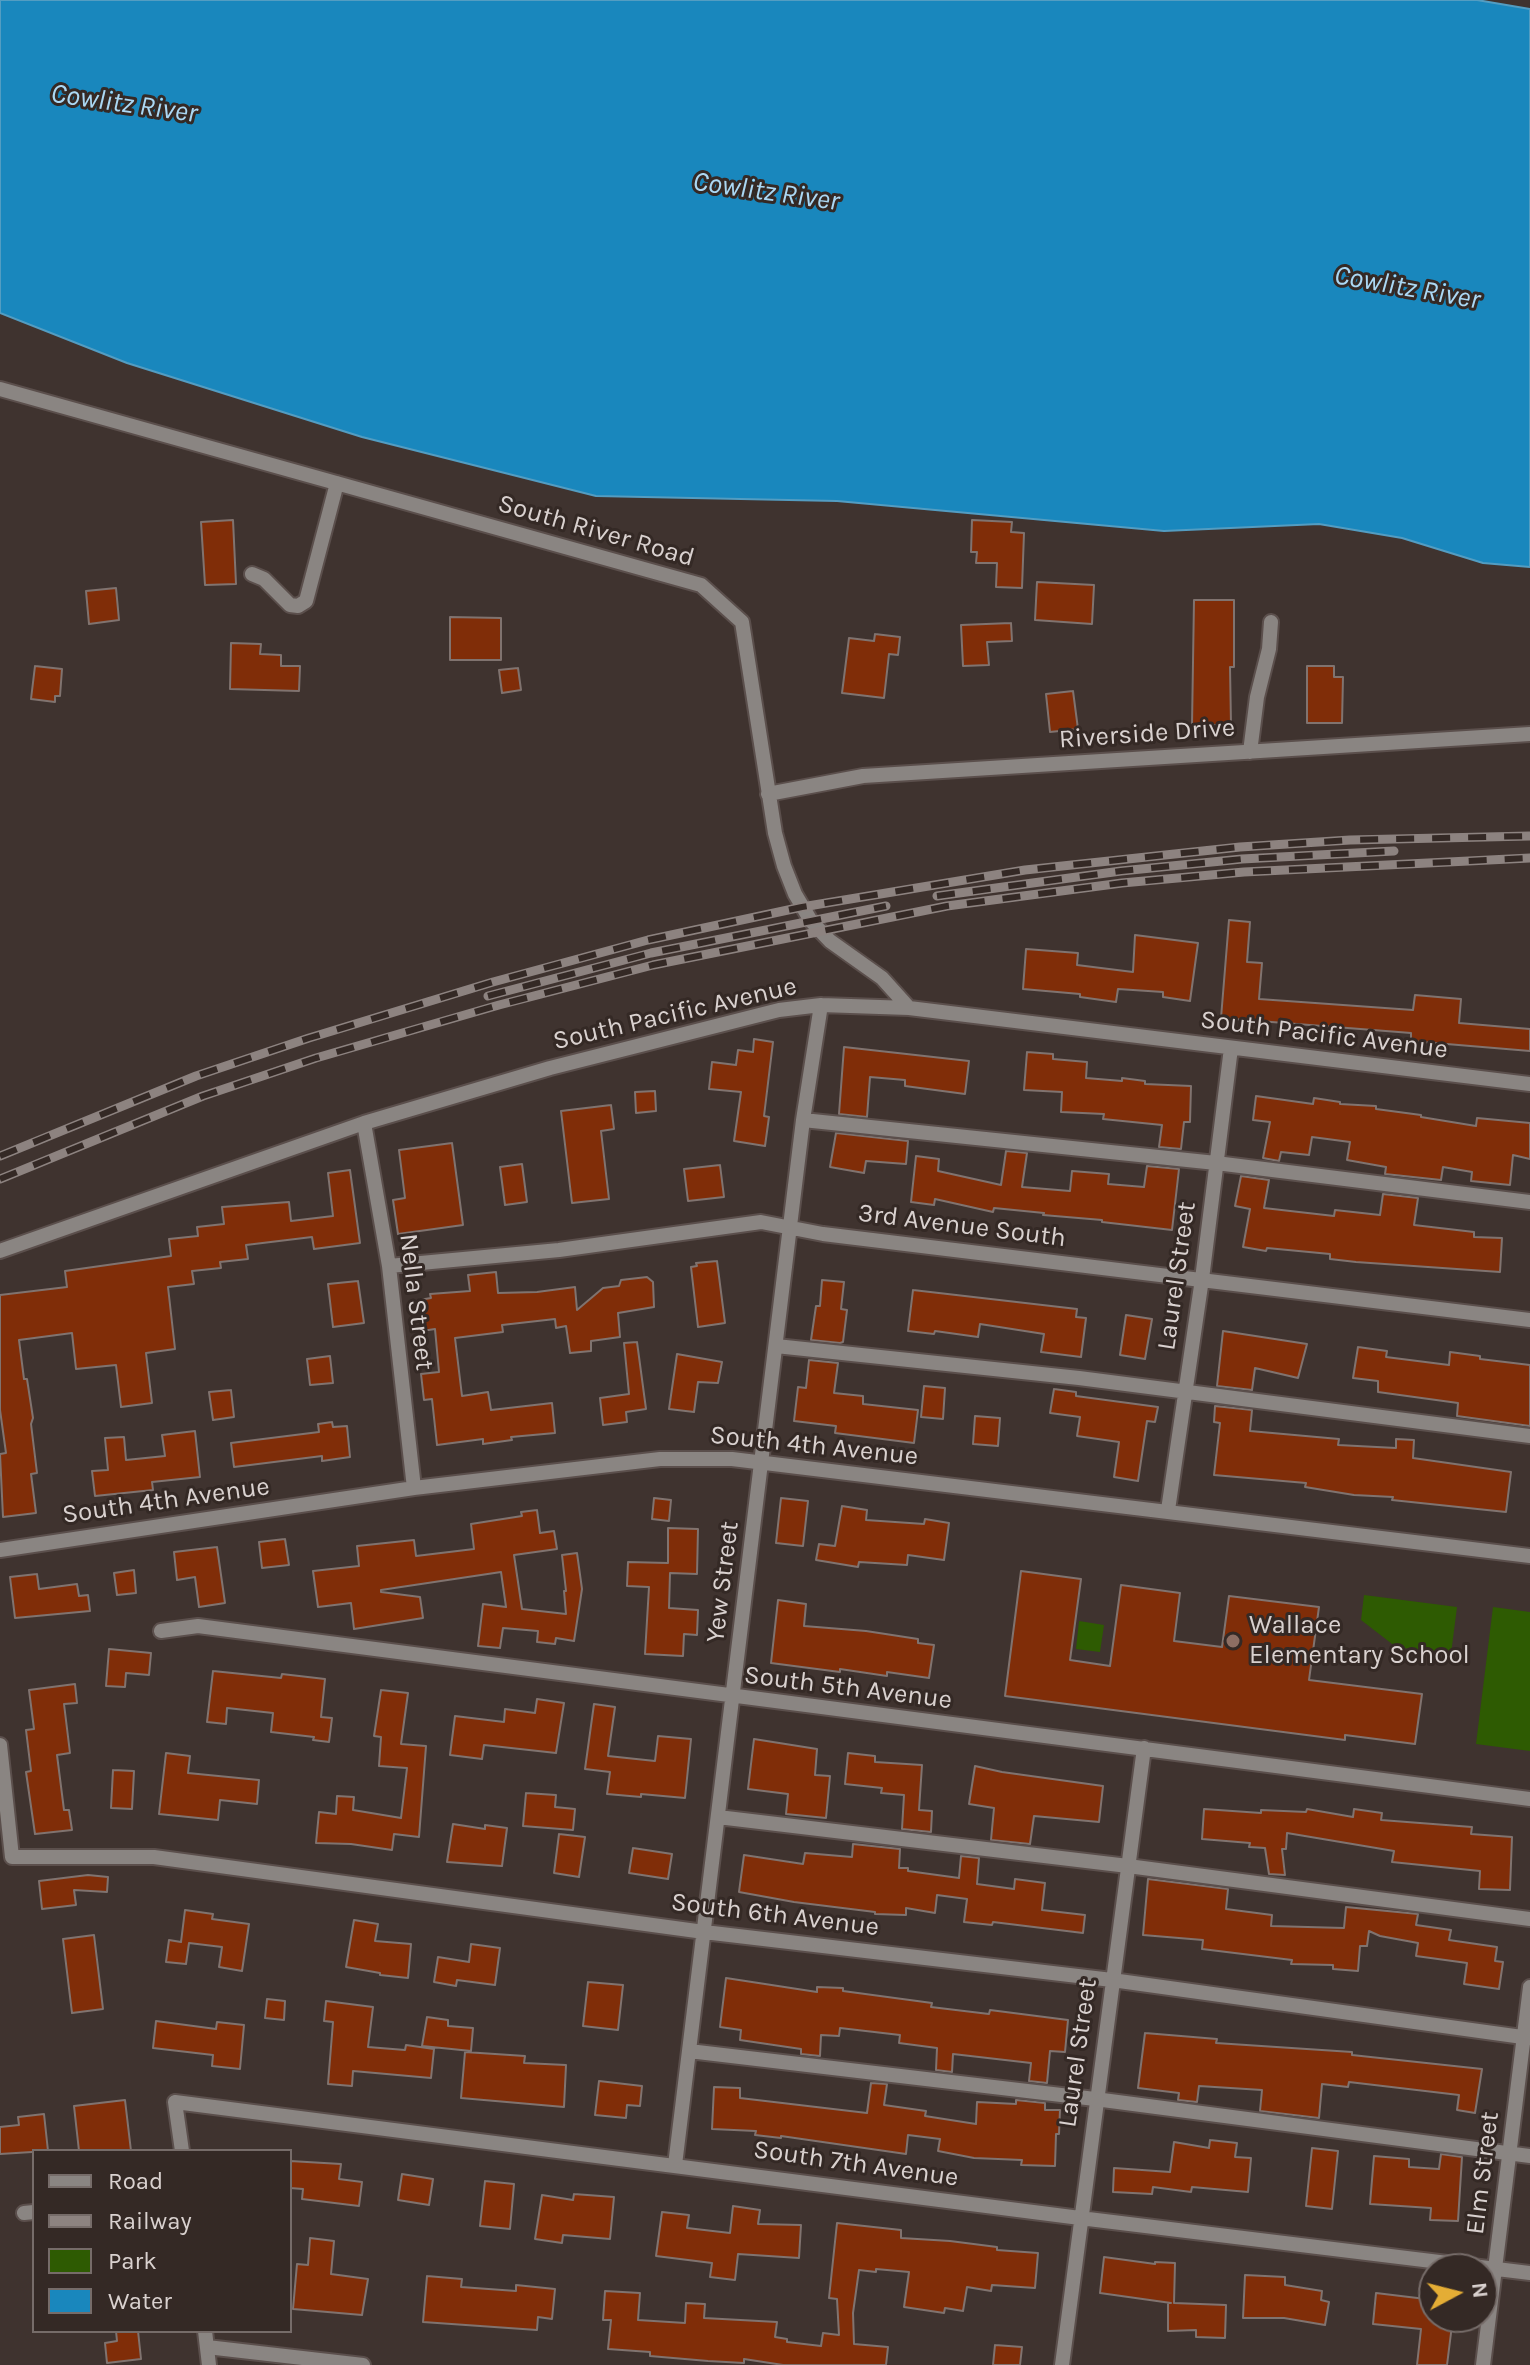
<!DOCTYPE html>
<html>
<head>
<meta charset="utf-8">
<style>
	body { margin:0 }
	#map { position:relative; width:1530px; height:2365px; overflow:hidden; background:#3f332f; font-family:Karla,sans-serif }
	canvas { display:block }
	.legend { position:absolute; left:32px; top:2149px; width:260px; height:184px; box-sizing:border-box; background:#342925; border:2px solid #766c69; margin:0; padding:10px 14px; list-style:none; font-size:24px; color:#d9d1cf }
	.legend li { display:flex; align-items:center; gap:16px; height:40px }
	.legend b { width:40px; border:2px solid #766c69 }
	.north { position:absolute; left:1418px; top:2253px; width:80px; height:80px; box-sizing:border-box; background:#342925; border:2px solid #766c69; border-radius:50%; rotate:83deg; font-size:22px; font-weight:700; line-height:32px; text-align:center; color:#d9d1cf }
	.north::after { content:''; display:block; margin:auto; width:28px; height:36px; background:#e4ad35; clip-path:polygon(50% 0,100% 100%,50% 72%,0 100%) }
</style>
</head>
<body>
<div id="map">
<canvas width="1530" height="2365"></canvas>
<ul class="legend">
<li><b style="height:10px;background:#8a8582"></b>Road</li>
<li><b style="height:10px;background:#8d8380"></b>Railway</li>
<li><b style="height:22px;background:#2e5b02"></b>Park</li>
<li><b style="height:22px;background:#1987bd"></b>Water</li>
</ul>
<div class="north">N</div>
</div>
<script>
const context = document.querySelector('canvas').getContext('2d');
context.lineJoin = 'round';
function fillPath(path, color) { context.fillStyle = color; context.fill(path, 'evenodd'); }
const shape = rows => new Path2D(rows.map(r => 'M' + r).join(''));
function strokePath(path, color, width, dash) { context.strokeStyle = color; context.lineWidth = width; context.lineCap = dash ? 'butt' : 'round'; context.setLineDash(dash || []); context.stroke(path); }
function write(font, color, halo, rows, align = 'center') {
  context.font = font + ' Karla,sans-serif'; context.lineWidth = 6; context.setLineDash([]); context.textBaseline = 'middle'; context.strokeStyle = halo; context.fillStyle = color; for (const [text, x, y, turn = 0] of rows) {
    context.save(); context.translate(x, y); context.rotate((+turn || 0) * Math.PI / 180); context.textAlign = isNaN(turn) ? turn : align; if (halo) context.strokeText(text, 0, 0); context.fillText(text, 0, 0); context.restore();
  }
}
const green = shape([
	[1364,1595,1457,1607,1451,1654,1396,1647,1361,1620],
	[1493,1607,1530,1612,1530,1751,1476,1744],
	[1079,1621,1104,1625,1100,1652,1076,1649]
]);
const water = shape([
	[0,0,1477,0,1530,9,1530,567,1483,563,1402,538,1319,524,1164,531,837,501,596,496,362,437,127,363,0,313,0,0]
]);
const building = shape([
	[233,520,236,584,205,585,201,522,233,520],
	[972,520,1012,522,1011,532,1024,533,1022,588,996,587,997,563,976,563,977,552,971,552,972,520],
	[1037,582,1094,585,1092,624,1035,620,1037,582],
	[116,588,119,620,89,624,86,591,116,588],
	[1194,600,1234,600,1234,667,1230,667,1231,725,1192,725,1194,600],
	[450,617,501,618,501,660,450,660,450,617],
	[1011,623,1012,641,987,642,989,665,963,666,961,625,1011,623],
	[875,634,900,637,898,655,889,654,884,698,842,693,849,638,874,641,875,634],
	[231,643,261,644,260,654,281,655,281,666,300,666,299,691,230,689,231,643],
	[35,666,62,669,60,696,55,696,55,702,31,699,35,666],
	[1307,666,1334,666,1334,677,1343,677,1342,723,1307,723,1307,666],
	[518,668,521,690,502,693,499,670,518,668],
	[1073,691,1078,729,1050,732,1046,694,1073,691],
	[1229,920,1250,922,1247,962,1262,963,1259,999,1413,1010,1415,995,1461,999,1459,1023,1530,1029,1530,1051,1411,1041,1411,1033,1221,1018,1229,920],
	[1135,935,1198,943,1190,1001,1163,997,1163,992,1118,989,1116,1002,1080,997,1080,994,1023,989,1026,949,1078,953,1077,965,1133,972,1135,935],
	[754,1039,773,1042,764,1116,769,1117,765,1146,734,1141,741,1092,709,1089,712,1062,736,1065,738,1050,753,1052,754,1039],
	[844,1047,969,1061,965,1094,905,1086,905,1080,870,1077,867,1117,839,1114,844,1047],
	[1027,1052,1053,1054,1053,1059,1087,1062,1086,1078,1122,1081,1122,1078,1145,1081,1145,1084,1191,1086,1190,1122,1184,1122,1181,1149,1159,1147,1162,1125,1103,1119,1104,1114,1061,1112,1062,1092,1024,1090,1027,1052],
	[655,1091,656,1111,636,1113,635,1092,655,1091],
	[1256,1096,1313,1104,1314,1098,1340,1102,1340,1104,1376,1106,1376,1109,1421,1115,1421,1117,1476,1126,1477,1118,1530,1123,1530,1159,1513,1155,1510,1185,1471,1181,1472,1172,1443,1167,1441,1180,1385,1174,1386,1167,1347,1160,1350,1142,1312,1137,1309,1155,1281,1152,1279,1161,1263,1158,1270,1122,1253,1120,1256,1096],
	[611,1105,614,1129,601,1131,609,1199,572,1203,561,1111,611,1105],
	[836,1133,908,1141,906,1164,866,1161,864,1173,830,1167,836,1133],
	[452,1143,463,1225,398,1234,393,1200,405,1198,399,1150,452,1143],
	[1006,1151,1027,1153,1022,1187,1070,1191,1072,1171,1109,1174,1108,1184,1144,1187,1147,1166,1179,1169,1172,1230,1102,1222,1102,1220,1043,1215,1044,1213,994,1208,993,1212,935,1199,934,1205,911,1202,916,1156,939,1159,938,1171,1001,1185,1006,1151],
	[522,1164,527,1202,505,1205,500,1167,522,1164],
	[720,1165,724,1197,688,1201,684,1169,720,1165],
	[350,1170,360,1243,314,1249,312,1237,246,1245,248,1259,220,1262,221,1268,192,1271,194,1284,168,1287,175,1349,146,1353,152,1403,121,1407,116,1365,76,1369,72,1333,19,1340,24,1379,27,1379,33,1418,31,1424,37,1473,31,1474,36,1513,3,1517,0,1454,6,1453,0,1410,0,1295,67,1287,65,1271,171,1256,169,1239,198,1236,197,1227,224,1224,222,1207,289,1202,291,1221,333,1216,328,1173,350,1170],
	[1241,1176,1269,1180,1264,1208,1334,1216,1335,1210,1380,1215,1383,1194,1418,1198,1414,1225,1474,1232,1474,1237,1502,1238,1500,1272,1356,1262,1330,1259,1330,1254,1267,1248,1266,1251,1243,1247,1250,1209,1235,1206,1241,1176],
	[717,1261,725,1323,698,1327,691,1267,697,1266,696,1263,717,1261],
	[496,1272,498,1293,537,1292,575,1287,577,1310,603,1288,619,1286,621,1280,647,1277,653,1282,654,1307,618,1313,620,1337,591,1341,591,1351,570,1353,566,1326,556,1328,555,1319,502,1325,503,1332,455,1338,462,1396,488,1392,491,1410,552,1403,555,1433,511,1437,512,1440,483,1444,483,1439,437,1445,432,1399,424,1400,421,1374,439,1372,435,1329,422,1331,419,1300,431,1298,430,1294,470,1291,468,1275,496,1272],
	[822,1280,844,1282,841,1309,847,1310,843,1342,840,1343,811,1340,816,1306,820,1306,822,1280],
	[358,1281,364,1323,333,1327,328,1284,358,1281],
	[913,1290,1077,1309,1076,1317,1086,1318,1081,1357,1041,1352,1044,1334,980,1324,978,1337,935,1331,934,1334,908,1331,913,1290],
	[1126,1315,1152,1319,1145,1359,1120,1355,1126,1315],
	[1223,1331,1307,1344,1298,1378,1255,1368,1252,1390,1217,1386,1223,1331],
	[637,1342,646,1409,626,1412,627,1422,603,1425,600,1398,629,1394,624,1343,637,1342],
	[1358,1347,1387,1351,1386,1357,1449,1365,1450,1352,1480,1356,1480,1359,1530,1365,1530,1426,1457,1416,1458,1403,1378,1392,1378,1381,1353,1378,1358,1347],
	[677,1354,722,1362,718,1383,698,1382,694,1412,669,1409,677,1354],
	[330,1356,333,1383,310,1385,307,1359,330,1356],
	[809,1360,838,1363,834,1393,863,1396,863,1404,918,1410,914,1443,835,1433,836,1426,794,1421,798,1387,806,1388,809,1360],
	[924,1386,945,1388,943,1419,921,1417,924,1386],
	[1054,1389,1076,1392,1076,1396,1158,1407,1155,1422,1147,1421,1138,1481,1114,1477,1119,1442,1077,1436,1080,1417,1050,1413,1054,1389],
	[231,1390,234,1417,213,1420,209,1392,231,1390],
	[1215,1406,1252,1410,1250,1431,1339,1439,1338,1445,1396,1448,1396,1439,1414,1440,1413,1458,1511,1472,1506,1512,1392,1500,1393,1497,1354,1495,1305,1487,1306,1483,1214,1475,1220,1423,1214,1422,1215,1406],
	[975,1416,1000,1418,998,1446,973,1444,975,1416],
	[332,1422,333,1427,347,1426,350,1457,322,1461,322,1456,234,1467,231,1443,319,1432,318,1424,332,1422],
	[195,1431,200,1477,152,1482,153,1490,95,1496,92,1471,108,1470,105,1438,124,1437,126,1460,165,1456,162,1435,195,1431],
	[654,1498,671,1500,669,1521,652,1519,654,1498],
	[781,1498,808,1501,803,1546,776,1543,781,1498],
	[842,1506,867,1510,866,1520,924,1524,925,1519,949,1523,944,1560,908,1555,907,1565,859,1562,858,1567,816,1560,819,1544,835,1546,842,1506],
	[537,1510,540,1533,554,1531,557,1549,514,1555,522,1609,566,1614,564,1591,566,1591,562,1555,577,1553,582,1589,574,1641,556,1638,555,1644,537,1642,538,1631,503,1628,500,1648,478,1646,483,1604,506,1607,501,1572,381,1590,381,1592,420,1597,423,1618,354,1629,351,1603,318,1607,313,1571,359,1566,357,1546,414,1540,416,1556,474,1549,471,1524,522,1516,521,1512,537,1510],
	[668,1528,698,1529,697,1574,670,1573,669,1608,698,1610,697,1635,684,1634,683,1656,645,1654,649,1587,627,1586,628,1562,668,1563,668,1528],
	[285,1539,289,1565,262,1568,259,1542,285,1539],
	[217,1547,225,1603,199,1607,195,1577,177,1580,174,1552,217,1547],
	[134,1570,136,1593,117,1595,114,1573,134,1570],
	[1021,1571,1081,1579,1070,1660,1110,1666,1121,1585,1180,1593,1174,1641,1222,1647,1229,1596,1319,1607,1309,1680,1422,1694,1415,1744,1345,1735,1345,1740,1005,1696,1021,1571],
	[37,1574,39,1589,77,1584,79,1596,88,1595,90,1611,15,1618,10,1577,37,1574],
	[778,1600,806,1604,804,1626,866,1631,918,1639,918,1643,934,1645,929,1678,887,1672,887,1676,840,1669,840,1672,771,1663,778,1600],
	[109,1649,151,1653,149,1675,126,1673,125,1687,106,1686,109,1649],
	[213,1671,281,1678,282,1674,325,1679,321,1717,332,1718,329,1742,313,1740,314,1737,271,1732,273,1713,227,1708,226,1724,207,1722,213,1671],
	[75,1684,77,1703,64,1704,70,1753,57,1755,64,1810,69,1810,72,1830,35,1834,26,1772,31,1771,26,1730,34,1729,29,1690,75,1684],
	[381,1690,408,1693,401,1744,426,1746,419,1837,394,1834,392,1850,351,1844,316,1843,319,1812,336,1814,337,1796,354,1797,353,1810,401,1818,407,1768,379,1766,381,1737,374,1736,381,1690],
	[537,1699,564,1703,556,1753,484,1745,482,1759,450,1755,455,1716,504,1722,505,1709,535,1713,537,1699],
	[594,1704,615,1707,608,1756,655,1761,658,1736,691,1739,685,1798,641,1794,641,1797,607,1794,610,1772,585,1769,594,1704],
	[754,1739,817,1749,815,1775,830,1776,826,1818,786,1814,788,1794,748,1789,754,1739],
	[166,1753,190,1756,188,1773,259,1780,257,1804,220,1800,218,1820,159,1814,166,1753],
	[848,1753,875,1756,875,1762,922,1765,919,1810,932,1811,931,1832,902,1829,904,1795,881,1793,882,1788,845,1784,848,1753],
	[975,1766,1002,1772,1103,1786,1099,1822,1034,1816,1030,1844,991,1840,994,1808,969,1804,975,1766],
	[113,1770,134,1771,132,1809,111,1808,113,1770],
	[526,1793,556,1795,555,1807,575,1809,573,1830,523,1826,526,1793],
	[1204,1809,1261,1813,1261,1810,1306,1812,1307,1809,1353,1817,1354,1809,1382,1813,1381,1820,1472,1827,1471,1834,1512,1837,1510,1890,1479,1889,1480,1871,1392,1862,1394,1851,1287,1833,1286,1849,1282,1849,1285,1875,1269,1874,1265,1848,1249,1847,1250,1843,1202,1839,1204,1809],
	[453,1824,485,1829,485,1825,507,1828,502,1866,447,1862,453,1824],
	[559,1834,585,1837,579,1877,554,1873,559,1834],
	[853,1844,900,1849,899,1868,908,1868,908,1871,959,1878,961,1856,979,1858,977,1884,1014,1889,1015,1879,1045,1883,1042,1910,1085,1915,1083,1933,993,1922,992,1925,964,1922,967,1899,937,1895,935,1913,906,1908,906,1915,875,1914,875,1912,794,1902,739,1892,744,1855,803,1864,805,1853,852,1857,853,1844],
	[633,1848,672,1854,668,1879,629,1873,633,1848],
	[88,1875,108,1877,107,1892,74,1890,76,1905,42,1909,39,1881,88,1875],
	[1148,1879,1228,1889,1226,1909,1272,1915,1271,1926,1344,1928,1346,1907,1418,1914,1416,1925,1451,1930,1449,1940,1497,1947,1495,1961,1503,1962,1499,1989,1464,1984,1467,1963,1416,1956,1418,1943,1380,1936,1369,1931,1367,1946,1360,1946,1358,1971,1333,1969,1333,1965,1291,1964,1292,1960,1202,1949,1203,1940,1143,1935,1148,1879],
	[185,1910,213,1914,212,1919,249,1924,242,1971,219,1967,222,1947,189,1943,186,1964,166,1962,169,1940,181,1942,185,1910],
	[354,1920,378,1924,375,1941,411,1944,408,1978,380,1975,380,1973,346,1967,354,1920],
	[94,1935,103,2009,72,2013,63,1939,94,1935],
	[471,1944,500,1948,495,1985,457,1980,456,1986,434,1982,438,1957,469,1962,471,1944],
	[726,1978,817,1992,817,1987,843,1988,843,1991,932,2003,931,2007,989,2014,990,2010,1068,2020,1065,2052,1050,2051,1047,2083,1029,2081,1031,2063,953,2054,952,2072,936,2070,937,2048,899,2043,900,2035,840,2028,839,2036,821,2035,820,2056,801,2054,801,2049,740,2040,741,2030,720,2027,726,1978],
	[588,1982,623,1985,618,2030,583,2026,588,1982],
	[267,1999,285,2001,284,2020,265,2018,267,1999],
	[326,2001,373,2007,368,2047,405,2050,406,2045,434,2049,431,2078,353,2071,352,2086,328,2084,333,2022,324,2021,326,2001],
	[427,2017,448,2020,448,2026,473,2028,471,2051,422,2046,427,2017],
	[156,2021,216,2029,217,2022,244,2025,240,2069,212,2066,213,2055,153,2048,156,2021],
	[1145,2033,1217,2039,1216,2043,1352,2052,1352,2055,1482,2069,1475,2113,1457,2110,1459,2095,1349,2082,1348,2087,1322,2084,1319,2118,1260,2111,1262,2090,1199,2086,1197,2102,1178,2100,1179,2093,1138,2088,1145,2033],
	[465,2052,525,2056,524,2063,566,2065,564,2107,461,2098,465,2052],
	[599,2081,642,2086,640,2106,627,2105,626,2118,595,2115,599,2081],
	[871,2083,887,2084,884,2105,926,2111,925,2116,976,2124,977,2102,1016,2104,1016,2100,1045,2103,1045,2110,1060,2110,1059,2134,1056,2134,1055,2166,1021,2165,1022,2160,974,2158,938,2151,940,2139,908,2135,906,2154,781,2136,781,2138,755,2135,756,2131,712,2129,714,2087,740,2088,740,2098,867,2113,871,2083],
	[125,2100,131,2151,79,2151,74,2106,125,2100],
	[44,2114,48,2151,0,2154,0,2127,19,2125,18,2117,44,2114],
	[1210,2140,1237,2143,1235,2157,1251,2158,1248,2192,1192,2187,1191,2192,1153,2187,1152,2194,1113,2192,1114,2168,1170,2172,1174,2142,1209,2148,1210,2140],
	[1312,2148,1338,2151,1332,2209,1306,2206,1312,2148],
	[1441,2154,1462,2157,1458,2221,1430,2220,1431,2208,1370,2204,1374,2156,1409,2159,1409,2167,1439,2169,1441,2154],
	[290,2161,341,2164,339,2179,362,2182,359,2206,302,2199,303,2189,290,2188,290,2161],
	[402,2174,433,2179,429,2205,398,2200,402,2174],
	[485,2181,514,2184,510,2229,480,2226,485,2181],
	[574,2194,614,2197,610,2239,563,2235,562,2243,535,2239,542,2195,573,2200,574,2194],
	[733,2206,760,2210,758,2224,801,2225,799,2258,738,2254,735,2280,710,2277,712,2263,656,2256,662,2212,689,2215,687,2228,730,2233,733,2206],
	[837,2223,901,2230,901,2238,950,2241,997,2247,997,2250,1038,2253,1035,2288,992,2285,991,2291,967,2287,963,2311,945,2308,944,2313,904,2307,909,2272,876,2269,876,2272,859,2270,853,2313,854,2344,888,2347,886,2365,783,2365,744,2359,744,2363,708,2361,650,2356,650,2352,608,2349,611,2320,603,2320,605,2291,640,2293,638,2320,685,2323,686,2303,705,2304,704,2318,777,2322,775,2337,787,2339,787,2342,821,2346,823,2333,839,2335,837,2299,829,2298,837,2223],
	[310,2238,334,2241,331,2274,368,2279,362,2315,293,2309,297,2264,308,2265,310,2238],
	[1104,2257,1155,2264,1155,2262,1175,2263,1174,2303,1226,2305,1225,2338,1196,2337,1196,2330,1168,2331,1168,2303,1171,2303,1100,2293,1104,2257],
	[1245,2275,1285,2277,1285,2285,1322,2291,1321,2300,1329,2302,1325,2325,1284,2318,1243,2318,1245,2275],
	[427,2276,462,2279,461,2287,516,2291,516,2285,555,2289,552,2319,538,2317,537,2330,423,2322,427,2276],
	[1376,2293,1434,2300,1434,2317,1453,2317,1447,2365,1417,2365,1421,2329,1373,2324,1376,2293],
	[116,2331,138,2331,141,2359,107,2363,105,2343,117,2341,116,2331],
	[995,2345,1022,2347,1020,2365,993,2365,995,2345]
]);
const minor = shape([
	[0,389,701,585,742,622,775,833,784,866,795,894,811,921,830,941,882,978,909,1008],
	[252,574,264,579,290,605,298,606,306,601,337,483],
	[1250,752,1257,697,1269,649,1271,622],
	[768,794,863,776,1530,734],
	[803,1120,1216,1163,1530,1202],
	[364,1123,389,1266,414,1488],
	[0,1251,364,1123,550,1068,779,1010,821,1005,909,1008,1530,1084],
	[389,1266,559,1250,761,1222,823,1234,1530,1320],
	[776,1346,1079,1378,1530,1436],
	[1168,1510,1202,1279,1231,1048],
	[0,1550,414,1488,660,1459,732,1459,1530,1556],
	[161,1631,198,1626,1530,1799],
	[0,1745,12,1857,154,1857,704,1932,1112,1980,1530,2038],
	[718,1817,1128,1866,1530,1919],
	[689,2051,1095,2099,1530,2156],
	[182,2151,175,2102,1080,2218,1530,2273],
	[675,2165,803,1120,821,1005],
	[24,2213,34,2212],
	[205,2331,209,2365],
	[207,2347,363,2365],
	[1062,2365,1144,1748],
	[1483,2365,1530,1987]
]);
const rail = shape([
	[937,896,1121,871,1242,859,1394,851],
	[488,996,651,953,886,906],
	[0,1156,196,1076,309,1038,493,982,648,940,802,907,1025,870,1240,847,1350,840,1530,836],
	[0,1179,203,1096,316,1058,499,1005,653,965,947,906,1122,883,1244,872,1530,858]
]);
const markers = [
	[1233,1641,8,"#8d6e63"]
];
const streetNames = [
	["South River Road",596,531,16],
	["Riverside Drive",1147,734,-4],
	["South Pacific Avenue",675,1014,-13],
	["South Pacific Avenue",1324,1035,7],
	["3rd Avenue South",962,1226,7],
	["Laurel Street",1177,1276,-82],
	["Nella Street",416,1302,83],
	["South 4th Avenue",814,1446,6],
	["South 4th Avenue",166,1501,-8],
	["Yew Street",723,1582,-83],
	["South 5th Avenue",848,1688,7],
	["South 6th Avenue",775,1915,7],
	["Laurel Street",1078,2053,-82],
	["South 7th Avenue",856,2164,8],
	["Elm Street",1483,2173,-83]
];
const poiNames = [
	["Wallace",1249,1626],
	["Elementary School",1249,1656]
];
const waterNames = [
	["Cowlitz River",124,104,8],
	["Cowlitz River",766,192,8],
	["Cowlitz River",1407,288,10]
];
fillPath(green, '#2e5b02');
fillPath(water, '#1987bd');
strokePath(water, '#539dc2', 2);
fillPath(building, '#802d08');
strokePath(building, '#80736f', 2);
strokePath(minor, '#5b4f4c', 18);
strokePath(minor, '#8a8582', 14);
strokePath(rail, '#8d8380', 9);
strokePath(rail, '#342925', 6, [18]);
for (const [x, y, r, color] of markers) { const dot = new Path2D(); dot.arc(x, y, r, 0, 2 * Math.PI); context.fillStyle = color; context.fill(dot); strokePath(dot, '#342925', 3); }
write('26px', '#d9d1cf', '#342925', streetNames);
write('26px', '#d9d1cf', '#342925', poiNames, 'left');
write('italic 28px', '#abd8f4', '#342925', waterNames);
</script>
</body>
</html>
